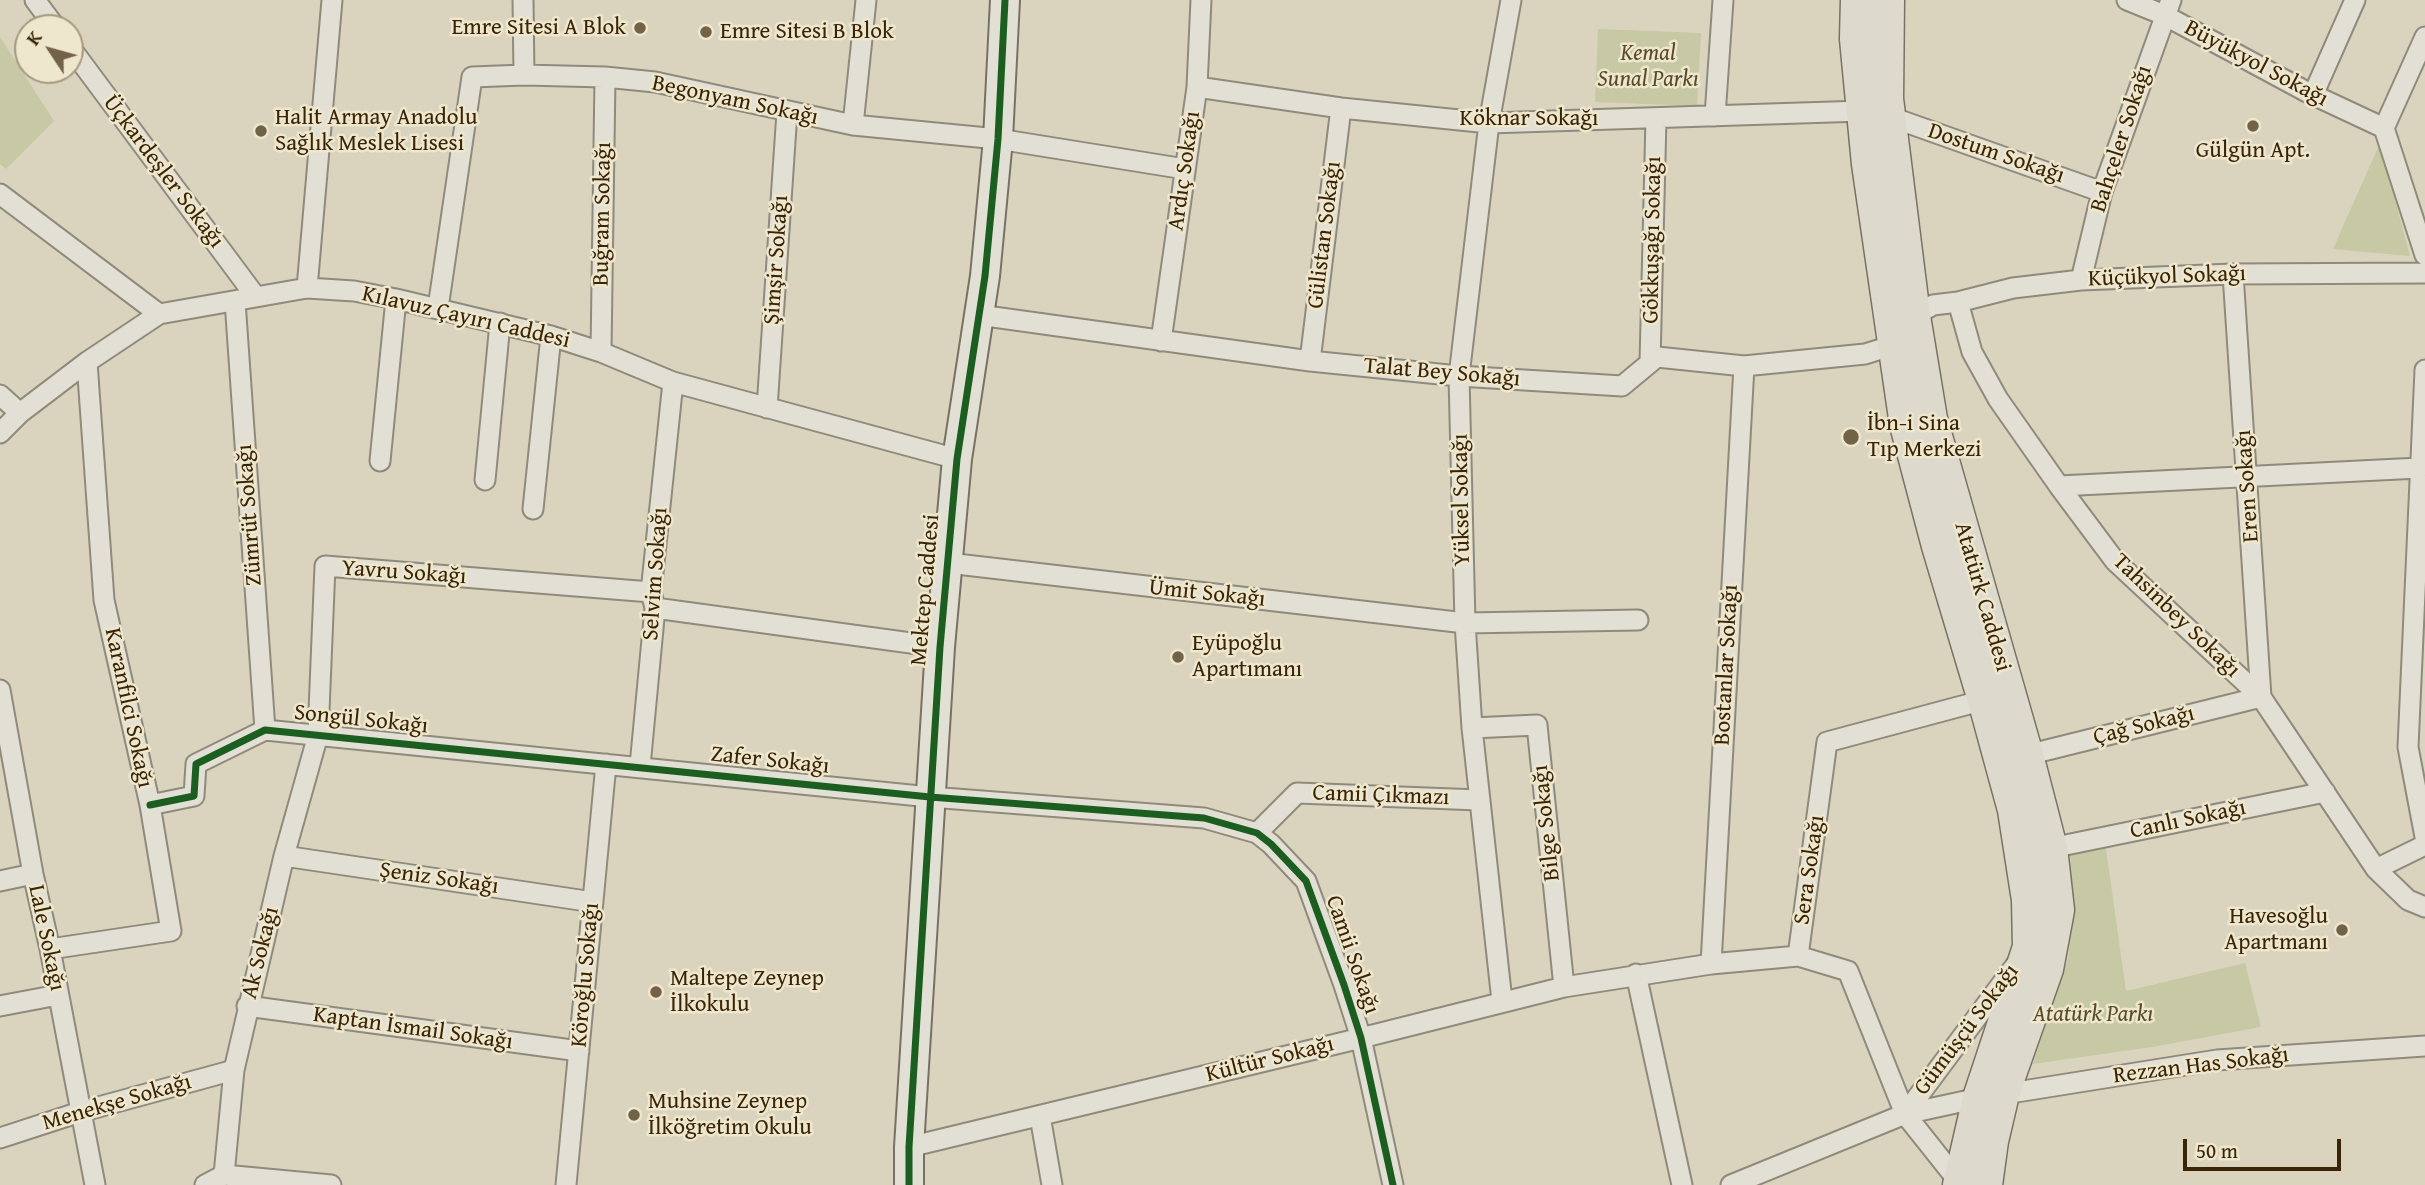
<!DOCTYPE html>
<html>
<head>
<meta charset="utf-8">
<style>
	body { margin:0 }
	#map { position:relative; width:2425px; height:1185px; overflow:hidden; background:#dad4bf; font-family:"Gentium Book Plus",serif }
	canvas { display:block }
	.north { position:absolute; left:14px; top:14px; width:70px; height:70px; box-sizing:border-box; background:#eee7ce; border:2px solid #a6997e; border-radius:50%; rotate:306deg; font-size:19px; font-weight:700; line-height:28px; text-align:center; color:#3a2406 }
	.north::after { content:''; display:block; margin:auto; width:24px; height:32px; background:#726247; clip-path:polygon(50% 0,100% 100%,50% 72%,0 100%) }
	.scale { position:absolute; left:2183px; top:1139px; width:158px; height:32px; box-sizing:border-box; border:4px solid #3a2406; border-top:0; padding-left:9px; font-size:21px; line-height:24px; white-space:nowrap; color:#3a2406; -webkit-text-stroke:5px #eee7ce; paint-order:stroke }
</style>
</head>
<body>
<div id="map">
<canvas width="2425" height="1185"></canvas>
<div class="north">K</div>
<div class="scale">50 m</div>
</div>
<script>
const context = document.querySelector('canvas').getContext('2d');
context.lineJoin = 'round';
function fillPath(path, color) { context.fillStyle = color; context.fill(path, 'evenodd'); }
const shape = rows => new Path2D(rows.map(r => 'M' + r).join(''));
function strokePath(path, color, width, dash) { context.strokeStyle = color; context.lineWidth = width; context.lineCap = dash ? 'butt' : 'round'; context.setLineDash(dash || []); context.stroke(path); }
function write(font, color, halo, rows, align = 'center') {
  context.font = font + ' "Gentium Book Plus",serif'; context.lineWidth = 5; context.setLineDash([]); context.textBaseline = 'middle'; context.strokeStyle = halo; context.fillStyle = color; for (const [text, x, y, turn = 0] of rows) {
    context.save(); context.translate(x, y); context.rotate((+turn || 0) * Math.PI / 180); context.textAlign = isNaN(turn) ? turn : align; if (halo) context.strokeText(text, 0, 0); context.fillText(text, 0, 0); context.restore();
  }
}
const green = shape([
	[1598,29,1701,33,1697,106,1595,102],
	[0,37,54,121,6,169,0,164],
	[2380,143,2410,256,2333,249],
	[2105,842,2126,991,2245,963,2261,1027,2152,1047,2033,1064,2068,958,2073,915,2070,854]
]);
const street = shape([
	[35,0,56,28],
	[523,0,524,75],
	[2127,0,2164,15,2307,92,2384,128],
	[2425,37,2384,128,2425,255],
	[70,47,256,297],
	[1197,87,1341,108,1489,123,1863,111],
	[2313,95,2355,0],
	[1715,116,1723,0],
	[1891,117,2102,192],
	[853,125,866,0],
	[0,194,159,314],
	[2081,280,2102,192,2171,0],
	[307,288,332,0],
	[235,301,265,730],
	[1958,302,1972,352,1998,399,2059,486,2115,561,2261,697,2376,869,2408,900,2425,907],
	[438,308,472,77,524,75,605,77,655,82,853,125,998,139,1185,169],
	[979,315,1310,361,1459,376,1622,386,1657,357,1744,366,1865,354,1894,345],
	[1914,316,1933,305,1958,302,2013,288,2081,280,2233,274,2425,273],
	[1161,341,1197,87,1201,0],
	[601,352,605,77],
	[1310,361,1341,108],
	[1650,362,1656,118],
	[2425,370,2408,747,2425,837],
	[0,395,20,413],
	[767,408,787,112],
	[0,433,20,413,87,362,159,314,307,288,354,291,396,299,551,336,601,352,673,382,957,459],
	[380,461,396,299],
	[485,480,500,323],
	[2059,486,2419,468],
	[533,509,551,336],
	[948,563,1465,623,1638,620],
	[655,608,940,647],
	[0,690,33,874,50,949,95,1185],
	[1472,728,1537,725,1564,987],
	[2027,755,2261,697,2233,274],
	[640,766,655,608,651,592,673,382],
	[150,805,194,796,196,764,265,730,930,797,1204,818,1257,833,1271,844,1306,881,1344,985,1361,1038,1393,1185],
	[1257,833,1297,793,1479,800],
	[2051,848,2325,792],
	[284,856,593,902],
	[2376,869,2425,845],
	[0,881,33,874],
	[50,949,171,931,150,805,104,600,87,362],
	[1711,964,1744,366],
	[1636,974,1682,1185],
	[1502,1001,1472,728,1465,623,1459,376,1489,123,1511,0],
	[0,1006,58,995],
	[247,1006,579,1051],
	[1905,1114,2015,966],
	[1040,1116,1052,1185],
	[0,1138,80,1112,234,1070],
	[909,1147,1361,1038,1564,987,1711,964,1798,956],
	[224,1175,234,1070,284,856,318,735,325,566,651,592],
	[1959,1182,1905,1114,1848,971,1798,956,1827,742,1984,700],
	[205,1185,224,1175,331,1185],
	[566,1185,606,764],
	[1731,1185,1905,1114,1979,1098,2217,1060,2425,1046]
]);
const secondary = shape([
	[909,1185,909,1147,940,647,957,459,985,276,998,139,1005,0]
]);
const primary = shape([
	[1857,0,1856,39,1868,164,1906,425,1938,546,1984,700,2014,810,2028,900,2029,947,1979,1098,1959,1185],
	[1888,0,1887,99,1914,316,1931,419,2027,755,2051,848,2058,910,2047,969,2003,1094,1992,1141,1986,1185]
]);
const cycleway = shape([
	[150,805,194,796,196,764,265,730,930,797,1204,818,1257,833,1271,844,1306,881,1344,985,1361,1038,1393,1185],
	[909,1185,909,1147,940,647,957,459,985,276,998,139,1005,0]
]);
const markers = [
	[640,28,7,"#726247"],
	[706,32,7,"#726247"],
	[2253,126,7,"#726247"],
	[261,131,7,"#726247"],
	[1851,437,9,"#726247"],
	[1178,657,7,"#726247"],
	[2342,930,7,"#726247"],
	[656,992,7,"#726247"],
	[634,1115,7,"#726247"]
];
const poiNames = [
	["Emre Sitesi A Blok",626,28,"right"],
	["Emre Sitesi B Blok",720,32],
	["Halit Armay Anadolu",275,118],
	["Sağlık Meslek Lisesi",275,144],
	["Gülgün Apt.",2253,151,"center"],
	["İbn-i Sina",1867,424],
	["Tıp Merkezi",1867,450],
	["Eyüpoğlu",1192,644],
	["Apartımanı",1192,670],
	["Havesoğlu",2328,917,"right"],
	["Apartmanı",2328,943,"right"],
	["Maltepe Zeynep",670,979],
	["İlkokulu",670,1005],
	["Muhsine Zeynep",648,1102],
	["İlköğretim Okulu",648,1128]
];
const parkNames = [
	["Kemal",1648,54],
	["Sunal Parkı",1648,80],
	["Atatürk Parkı",2093,1015]
];
const streetNames = [
	["Büyükyol Sokağı",2256,64,28],
	["Begonyam Sokağı",735,101,12],
	["Köknar Sokağı",1529,119],
	["Bahçeler Sokağı",2122,139,-72],
	["Dostum Sokağı",1996,154,19],
	["Ardıç Sokağı",1185,171,-82],
	["Üçkardeşler Sokağı",163,172,53],
	["Buğram Sokağı",603,214,-89],
	["Gülistan Sokağı",1325,235,-83],
	["Gökkuşağı Sokağı",1653,240,-89],
	["Şimşir Sokağı",777,260,-86],
	["Küçükyol Sokağı",2167,277,-2],
	["Kılavuz Çayırı Caddesi",466,318,13],
	["Talat Bey Sokağı",1442,373,5],
	["Eren Sokağı",2248,486,-94],
	["Yüksel Sokağı",1462,500,-91],
	["Zümrüt Sokağı",250,515,-94],
	["Yavru Sokağı",404,573,4],
	["Selvim Sokağı",656,574,-86],
	["Mektep Caddesi",926,590,-85],
	["Ümit Sokağı",1207,594,6],
	["Atatürk Caddesi",1982,597,74],
	["Tahsinbey Sokağı",2176,616,44],
	["Bostanlar Sokağı",1727,665,-87],
	["Karanfilci Sokağı",128,708,78],
	["Songül Sokağı",361,720,6],
	["Çağ Sokağı",2144,726,-14],
	["Zafer Sokağı",770,761,6],
	["Camii Çıkmazı",1381,796,2],
	["Canlı Sokağı",2188,820,-12],
	["Bilge Sokağı",1547,823,-96],
	["Sera Sokağı",1810,870,-82],
	["Şeniz Sokağı",439,879,8],
	["Lale Sokağı",46,938,78],
	["Ak Sokağı",261,953,-76],
	["Camii Sokağı",1352,955,71],
	["Köroğlu Sokağı",586,975,-85],
	["Kaptan İsmail Sokağı",413,1029,8],
	["Gümüşçü Sokağı",1967,1030,-53],
	["Kültür Sokağı",1270,1060,-14],
	["Rezzan Has Sokağı",2201,1066,-7],
	["Menekşe Sokağı",117,1103,-16]
];
fillPath(green, '#c6c9a4');
strokePath(street, '#908a7b', 23);
strokePath(secondary, '#797263', 32);
strokePath(primary, '#797263', 35);
strokePath(street, '#e2dfd4', 19);
strokePath(secondary, '#e2dfd4', 28);
strokePath(primary, '#dddacd', 32);
strokePath(cycleway, '#1b5e20', 7);
for (const [x, y, r, color] of markers) { const dot = new Path2D(); dot.arc(x, y, r, 0, 2 * Math.PI); context.fillStyle = color; context.fill(dot); strokePath(dot, '#eee7ce', 2.5); }
write('23px', '#3a2406', '#eee7ce', poiNames, 'left');
write('italic 23px', '#594b28', '#eee7ce', parkNames);
write('23px', '#3a2406', '#eee7ce', streetNames);
</script>
</body>
</html>
